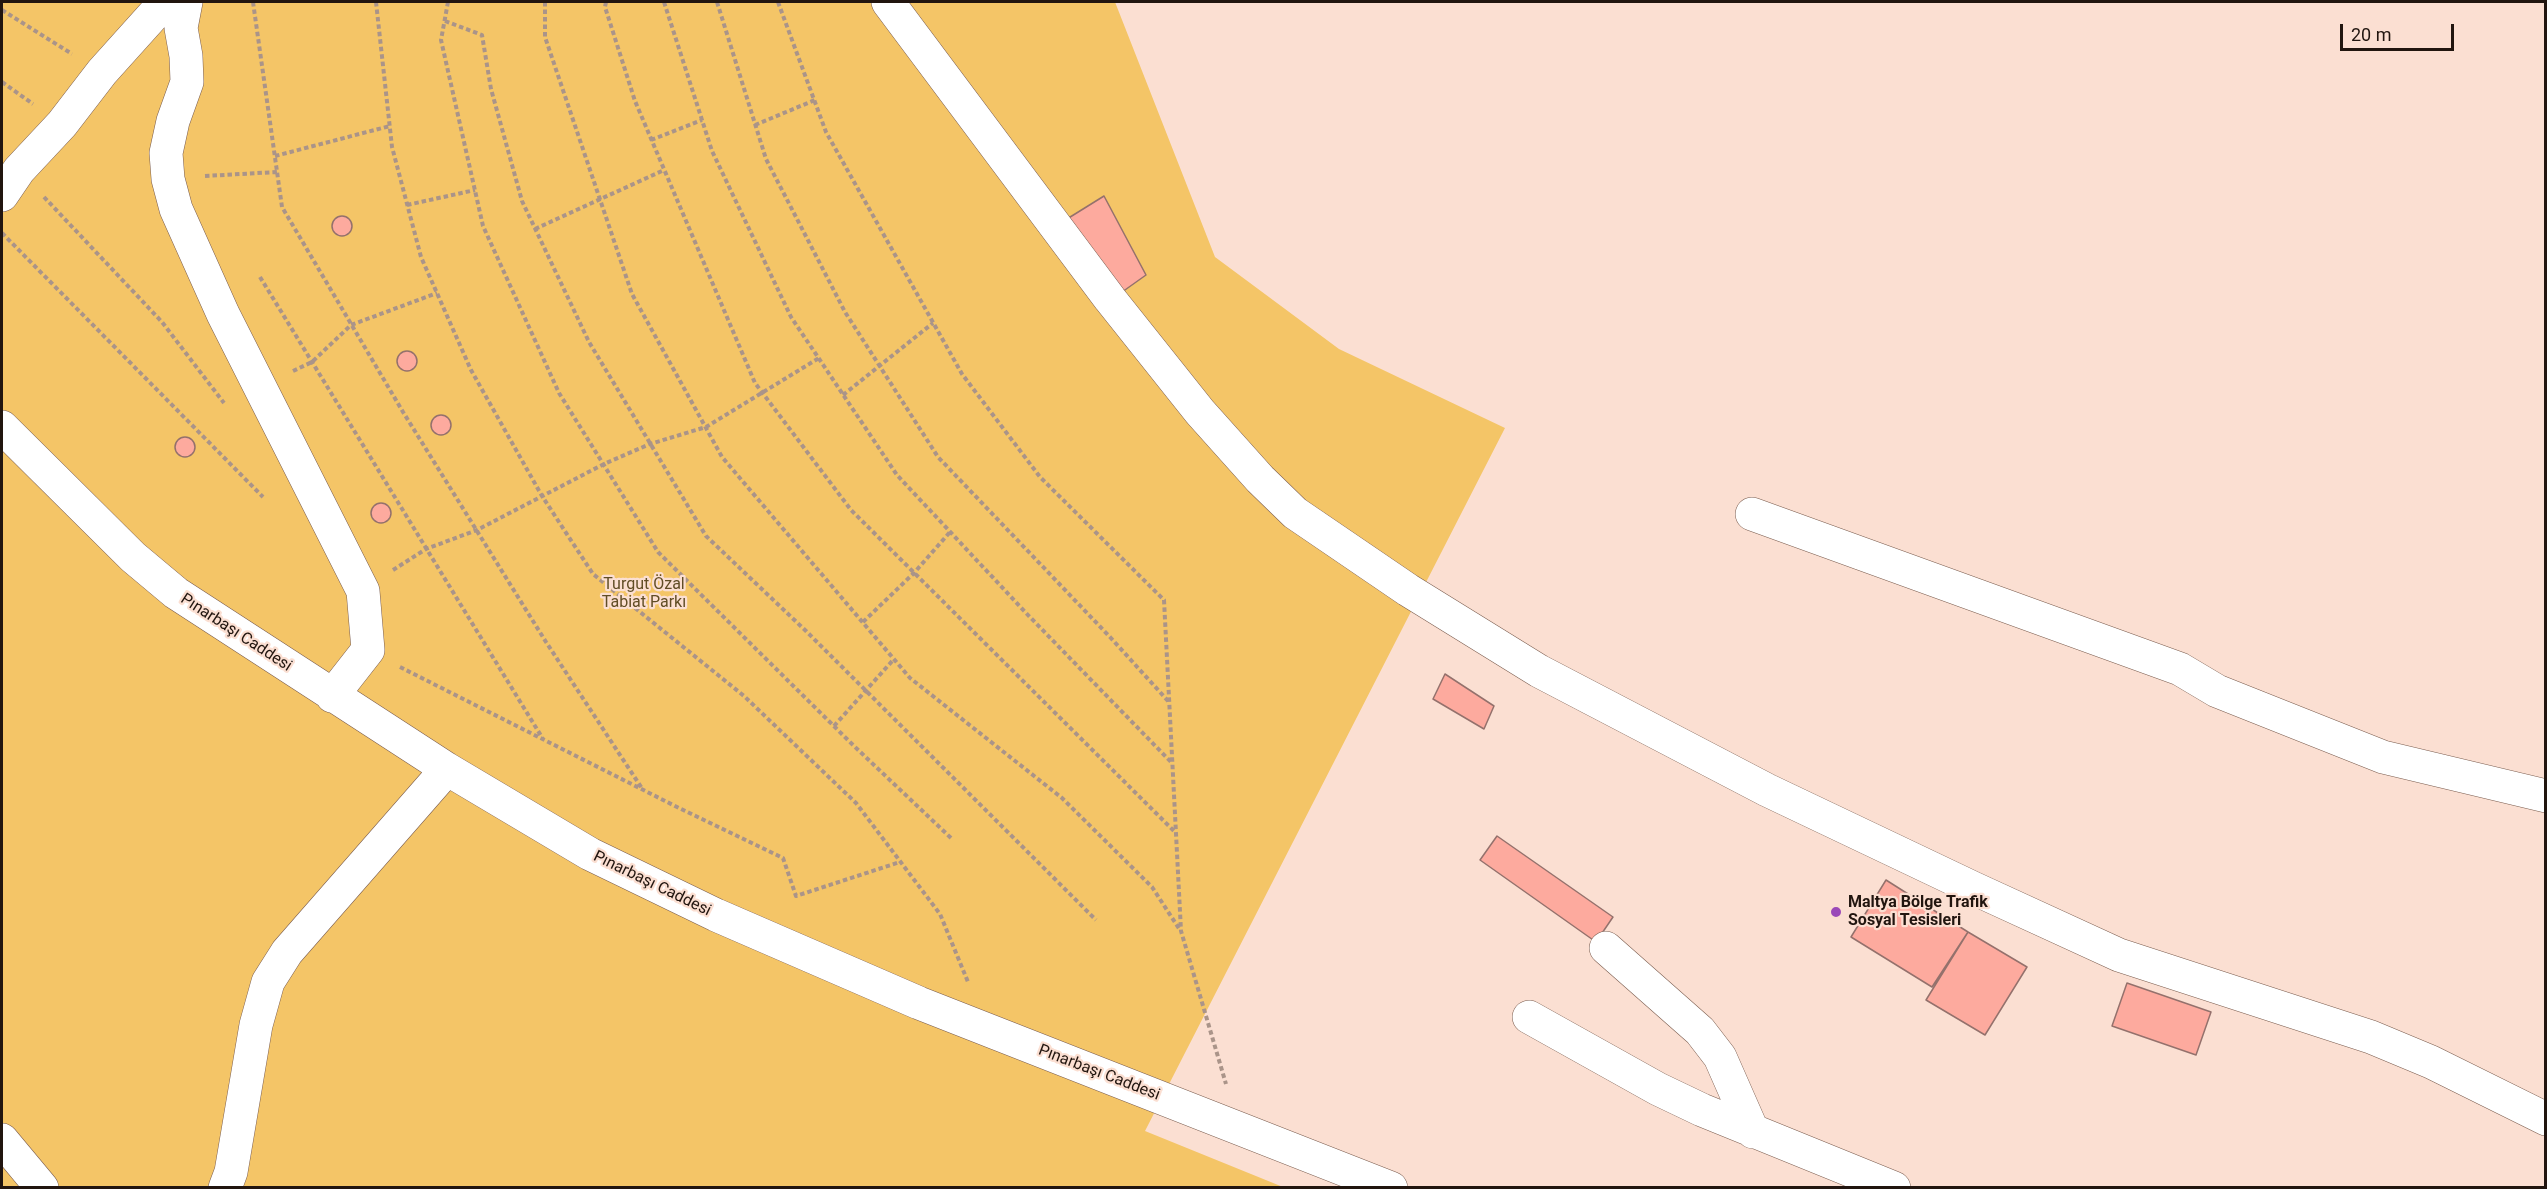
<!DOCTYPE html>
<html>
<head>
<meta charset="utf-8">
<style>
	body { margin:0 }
	#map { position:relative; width:2547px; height:1189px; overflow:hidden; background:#fbdfd2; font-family:Roboto,sans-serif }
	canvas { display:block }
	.frame { position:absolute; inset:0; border:3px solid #21150f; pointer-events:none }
	.scale { position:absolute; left:2340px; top:24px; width:114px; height:27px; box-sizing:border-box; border:3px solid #21150f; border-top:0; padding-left:8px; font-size:18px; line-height:21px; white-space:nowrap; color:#21150f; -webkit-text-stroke:4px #fbdfd2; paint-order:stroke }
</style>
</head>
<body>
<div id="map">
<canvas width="2547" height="1189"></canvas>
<div class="frame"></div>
<div class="scale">20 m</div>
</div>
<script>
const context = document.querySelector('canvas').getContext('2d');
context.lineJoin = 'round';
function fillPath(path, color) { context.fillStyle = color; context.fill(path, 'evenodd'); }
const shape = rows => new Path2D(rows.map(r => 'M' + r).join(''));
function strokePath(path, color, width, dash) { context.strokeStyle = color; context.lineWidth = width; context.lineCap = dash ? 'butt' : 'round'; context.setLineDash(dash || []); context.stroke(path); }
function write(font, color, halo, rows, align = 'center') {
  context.font = font + ' Roboto,sans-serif'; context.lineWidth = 4.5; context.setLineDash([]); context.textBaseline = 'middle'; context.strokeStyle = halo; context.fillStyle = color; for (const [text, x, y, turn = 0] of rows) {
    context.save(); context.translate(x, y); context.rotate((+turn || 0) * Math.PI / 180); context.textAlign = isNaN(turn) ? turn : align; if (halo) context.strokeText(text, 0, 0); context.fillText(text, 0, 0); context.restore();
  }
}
const green = shape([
	[2,2,1115,2,1215,257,1339,349,1505,428,1145,1131,1283,1187,2,1188]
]);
const building = shape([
	[1104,196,1146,275,1101,307,1046,232,1104,196],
	'332 226a10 10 0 1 1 20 0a10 10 0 1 1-20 0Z',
	'397 361a10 10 0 1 1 20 0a10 10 0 1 1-20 0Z',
	'431 425a10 10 0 1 1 20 0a10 10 0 1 1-20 0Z',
	'175 447a10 10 0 1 1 20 0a10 10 0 1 1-20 0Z',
	'371 513a10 10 0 1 1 20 0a10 10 0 1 1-20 0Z',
	[1445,674,1494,706,1484,729,1433,699,1445,674],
	[1497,836,1613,917,1596,942,1480,860,1497,836],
	[1886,880,1968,932,1932,987,1851,937,1886,880],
	[1968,932,2027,967,1985,1035,1926,1000,1968,932],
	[2127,983,2211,1012,2196,1055,2112,1026,2127,983]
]);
const path = shape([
	[253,2,282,207,403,412,546,642,643,790],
	[376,2,392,147,421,257,471,370,542,496,593,574,744,696,856,803,940,914,968,982],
	[448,2,441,40,483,226,559,393,658,552,854,746,951,838],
	[545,2,545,37,632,294,722,457,910,678,1062,798,1152,887,1180,930],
	[606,2,605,7,635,101,755,383,851,510,1176,833],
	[664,2,712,151,791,317,897,475,1027,614,1172,763],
	[717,2,766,159,845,312,938,457,1110,637,1169,702],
	[778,2,826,132,962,374,1040,477,1164,600,1181,931,1226,1084],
	[2,10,72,54],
	[445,21,482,35,491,89,522,201,589,342,706,536,806,631,1096,920],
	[2,82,33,104],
	[755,125,815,100],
	[651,140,702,120],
	[275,156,390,126],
	[205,176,277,172],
	[44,197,162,322,224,403],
	[407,205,475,190],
	[535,229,664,170],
	[2,233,263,497],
	[260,277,543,739],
	[293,371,312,362,351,325,437,293],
	[843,395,933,323],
	[393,570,426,549,477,530,604,464,650,444,706,427,819,358],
	[863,622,914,573,950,532],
	[400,667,675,806,783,858,796,896,900,862],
	[834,726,894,659]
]);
const minor = shape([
	[186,2,181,28,186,56,187,82,173,121,166,153,168,179,176,209,223,314,363,591,368,650,332,696],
	[888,2,1110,299,1200,412,1260,479,1295,513,1408,590,1539,671,1767,790,1973,888,2119,955,2371,1037,2431,1062,2546,1119],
	[2,195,19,170,62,124,102,72,165,2],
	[2,427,133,557,176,593,447,769,590,854,716,915,919,1003,1391,1188],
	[1752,514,2180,669,2217,691,2383,757,2546,796],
	[1606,948,1700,1031,1720,1057,1753,1132],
	[1529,1017,1658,1089,1702,1110,1894,1188],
	[2,1140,42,1188],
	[225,1188,231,1172,256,1025,268,982,287,952,447,769]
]);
const markers = [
	[1836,912,6,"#9a48b8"]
];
const parkNames = [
	["Turgut Özal",644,585],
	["Tabiat Parkı",644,603]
];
const streetNames = [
	["Pınarbaşı Caddesi",236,633,33],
	["Pınarbaşı Caddesi",652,884,26],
	["Pınarbaşı Caddesi",1099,1073,21]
];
const poiNames = [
	["Maltya Bölge Trafik",1848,903],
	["Sosyal Tesisleri",1848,921]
];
fillPath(green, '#f4c567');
fillPath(building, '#fdaa9e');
strokePath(building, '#94716c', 1.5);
strokePath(minor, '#7b5d4f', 34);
strokePath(path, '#aa9489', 4, [4.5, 3]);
strokePath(minor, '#fff', 33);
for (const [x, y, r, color] of markers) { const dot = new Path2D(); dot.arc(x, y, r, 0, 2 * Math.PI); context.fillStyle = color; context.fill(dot); strokePath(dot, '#fbdfd2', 2); }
write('16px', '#614d25', '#fbdfd2', parkNames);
write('16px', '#21150f', '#fbdfd2', streetNames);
write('bold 16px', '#21150f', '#fbdfd2', poiNames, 'left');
</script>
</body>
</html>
